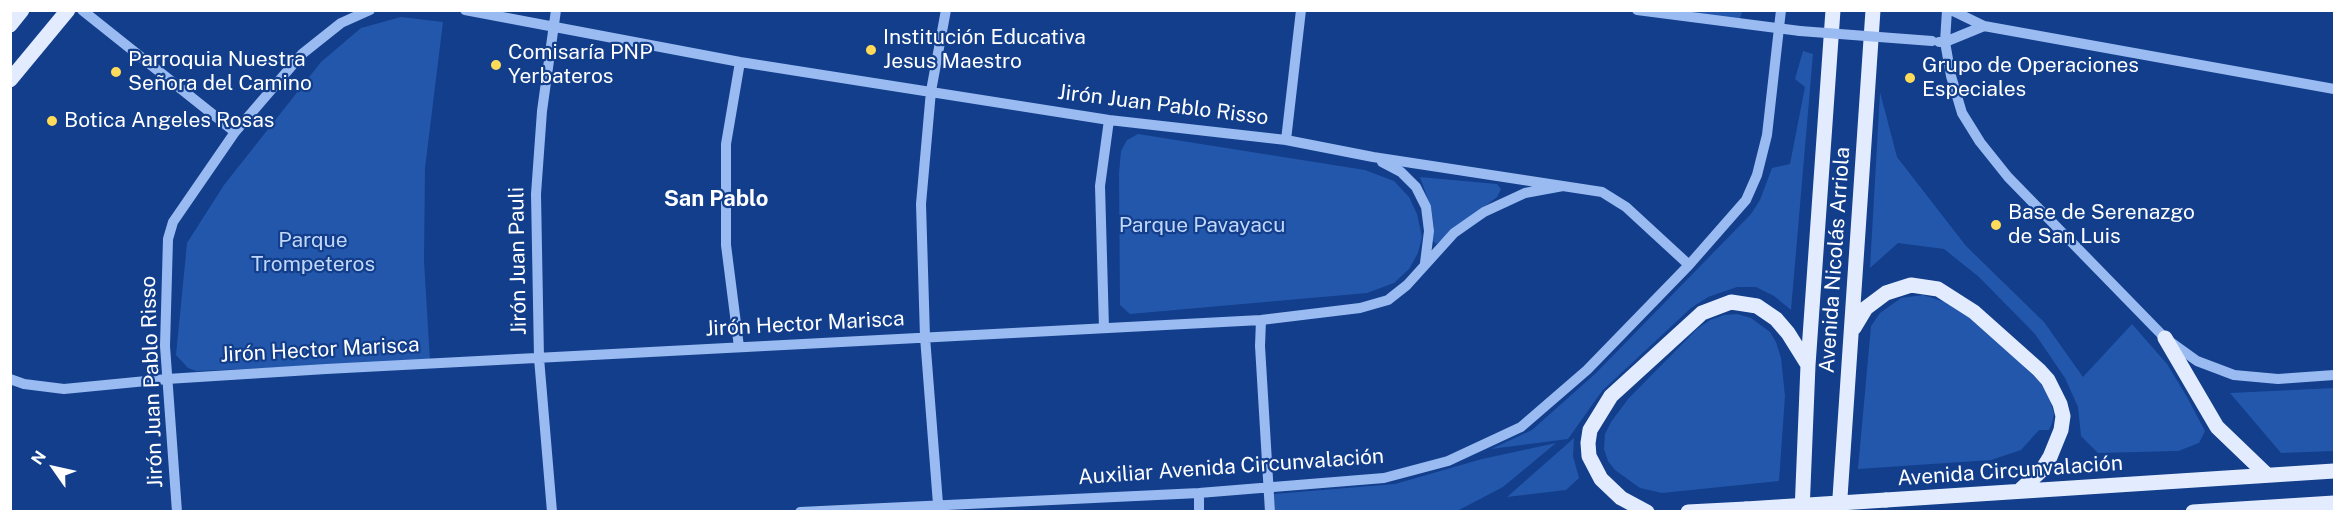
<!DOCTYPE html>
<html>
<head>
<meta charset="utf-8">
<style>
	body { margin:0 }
	#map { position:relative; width:2345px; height:522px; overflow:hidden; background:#123e8b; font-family:"Public Sans",sans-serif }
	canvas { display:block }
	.frame { position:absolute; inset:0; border:12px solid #fff; pointer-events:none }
	.north { position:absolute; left:24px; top:438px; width:60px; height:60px; -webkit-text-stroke:4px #123e8b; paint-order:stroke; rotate:304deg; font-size:16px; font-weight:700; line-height:24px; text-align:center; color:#fff }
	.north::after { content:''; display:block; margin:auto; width:21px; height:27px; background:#fff; clip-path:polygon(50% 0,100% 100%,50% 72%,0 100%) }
</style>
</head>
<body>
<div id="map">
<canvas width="2345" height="522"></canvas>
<div class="frame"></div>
<div class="north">N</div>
</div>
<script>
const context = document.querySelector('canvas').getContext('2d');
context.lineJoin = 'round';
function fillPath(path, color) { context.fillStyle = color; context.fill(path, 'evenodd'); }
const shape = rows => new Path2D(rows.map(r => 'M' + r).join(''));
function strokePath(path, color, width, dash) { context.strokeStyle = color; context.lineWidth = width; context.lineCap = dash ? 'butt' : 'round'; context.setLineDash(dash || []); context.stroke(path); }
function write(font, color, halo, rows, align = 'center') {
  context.font = font + ' "Public Sans",sans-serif'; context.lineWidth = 4.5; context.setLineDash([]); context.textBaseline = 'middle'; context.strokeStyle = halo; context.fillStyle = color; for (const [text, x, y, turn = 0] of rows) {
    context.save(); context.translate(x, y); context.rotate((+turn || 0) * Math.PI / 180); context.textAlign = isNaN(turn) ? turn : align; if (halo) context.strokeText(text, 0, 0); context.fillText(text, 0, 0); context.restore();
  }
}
const green = shape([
	[1743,10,1739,21,1650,11],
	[401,17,443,22,425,168,424,261,430,361,196,371,188,368,176,355,187,243,224,185,321,62,361,28],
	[1803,51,1813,54,1791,310,1774,296,1756,287,1737,287,1708,297,1691,308,1602,391,1568,439,1491,449,1532,430,1596,373,1751,214,1760,200,1772,168,1790,164,1805,87,1795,79],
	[1880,92,1897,157,1966,246,2044,322,2083,377,2132,324,2167,364,2187,397,2205,431,2199,443,2178,451,2098,453,2081,436,2078,407,2065,378,2035,334,1979,277,1944,249,1898,243,1870,268],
	[1138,134,1365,170,1394,181,1409,197,1417,214,1422,237,1418,253,1409,269,1394,283,1367,293,1130,314,1120,305,1119,173,1121,151,1127,140],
	[1420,177,1497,184,1501,189,1497,197,1436,244,1433,241,1434,227,1431,208],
	[1923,295,1945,302,1982,326,2040,382,2049,397,2054,414,2052,423,2049,430,2039,430,2021,450,1991,460,1858,469,1871,326,1880,313,1901,298],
	[1737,314,1751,318,1770,332,1776,342,1781,358,1785,396,1779,481,1662,493,1640,488,1615,470,1608,461,1604,449,1605,434,1611,422,1628,399,1697,329,1710,320,1724,315],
	[2334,388,2334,451,2281,453,2230,393],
	[1574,438,1573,456,1579,478,1566,490,1507,497],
	[1556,443,1503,487,1457,511,1275,511,1274,494,1395,484,1482,459]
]);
const minor = shape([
	[82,10,235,132],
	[465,10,740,62,1109,120,1286,140,1373,157,1602,192,1626,207,1689,265],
	[1637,10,1800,31],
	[1947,10,1945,42,1951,76,1962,113,1980,142,2008,177,2165,338,2197,361,2234,375,2278,379,2334,375],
	[1951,10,1984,26,2334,89],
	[1939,42,1945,42,1984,26],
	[1286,140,1301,10],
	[1382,162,1401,172,1416,187,1426,207,1429,231,1425,263],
	[1261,320,1260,346,1270,512],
	[1104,328,1100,186,1109,120],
	[739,347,726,245,726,144,740,62],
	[10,379,24,384,64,389,167,379,326,369,1261,320,1360,308,1388,300,1407,285,1454,233,1484,212,1525,193,1563,186],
	[1199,493,1199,512],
	[938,504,925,337,921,204,931,91,946,10],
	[177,512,165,346,168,239,173,222,235,132,302,54,341,23,370,10],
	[552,512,539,358,536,194,542,111,556,10],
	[800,512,1199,493,1384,478,1448,461,1521,427,1587,370,1689,265,1746,200,1757,175,1767,135,1781,10]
]);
const major = shape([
	[10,25,22,10],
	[10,80,68,10],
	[1854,328,1866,308,1886,293,1911,285,1938,289,1974,312,2039,370,2048,380,2060,404,2063,416,2061,430,2050,457,2042,470,2019,491],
	[2165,338,2217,427,2267,475],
	[1886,500,2334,471],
	[1647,512,1621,498,1601,479,1589,456,1588,443,1590,430,1611,396,1702,313,1731,302,1757,306,1776,319,1788,333,1808,365],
	[1688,512,1746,509],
	[1802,512,1808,365,1833,10],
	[1839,512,1873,10],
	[2193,512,2334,503]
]);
const minorBridge = shape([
	[1800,31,1932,41]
]);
const majorBridge = shape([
	[1746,509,1886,500]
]);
const markers = [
	[871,50,6,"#ffdb59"],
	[496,65,6,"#ffdb59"],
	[116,72,6,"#ffdb59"],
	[1910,78,6,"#ffdb59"],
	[52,121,6,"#ffdb59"],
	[1996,225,6,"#ffdb59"]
];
const poiNames = [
	["Institución Educativa",883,38],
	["Jesus Maestro",883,62],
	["Comisaría PNP",508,53],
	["Yerbateros",508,77],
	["Parroquia Nuestra",128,60],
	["Señora del Camino",128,84],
	["Grupo de Operaciones",1922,66],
	["Especiales",1922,90],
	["Botica Angeles Rosas",64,121],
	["Base de Serenazgo",2008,213],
	["de San Luis",2008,237]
];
const streetNames = [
	["Jirón Juan Pablo Risso",1163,105,7],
	["Avenida Nicolás Arriola",1835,260,-86],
	["Jirón Juan Pauli",518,261,-91],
	["Jirón Hector Marisca",805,324,-3],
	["Jirón Hector Marisca",320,350,-3],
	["Jirón Juan Pablo Risso",152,382,-92],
	["Auxiliar Avenida Circunvalación",1231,467,-4],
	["Avenida Circunvalación",2010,471,-4]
];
const parkNames = [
	["Parque Pavayacu",1202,226],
	["Parque",313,241],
	["Trompeteros",313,265]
];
const neighbourhoodNames = [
	["San Pablo",716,199]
];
fillPath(green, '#2357ab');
strokePath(minor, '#99bbf1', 10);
strokePath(major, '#e3ecff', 15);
strokePath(minorBridge, '#99bbf1', 10);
strokePath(majorBridge, '#e3ecff', 15);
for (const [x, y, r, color] of markers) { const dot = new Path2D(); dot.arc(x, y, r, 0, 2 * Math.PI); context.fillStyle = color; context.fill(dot); strokePath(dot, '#123e8b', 2); }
write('21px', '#fff', '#123e8b', poiNames, 'left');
write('21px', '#fff', '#123e8b', streetNames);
write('21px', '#c0d7fc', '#123e8b', parkNames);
write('bold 22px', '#fff', '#123e8b', neighbourhoodNames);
</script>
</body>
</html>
